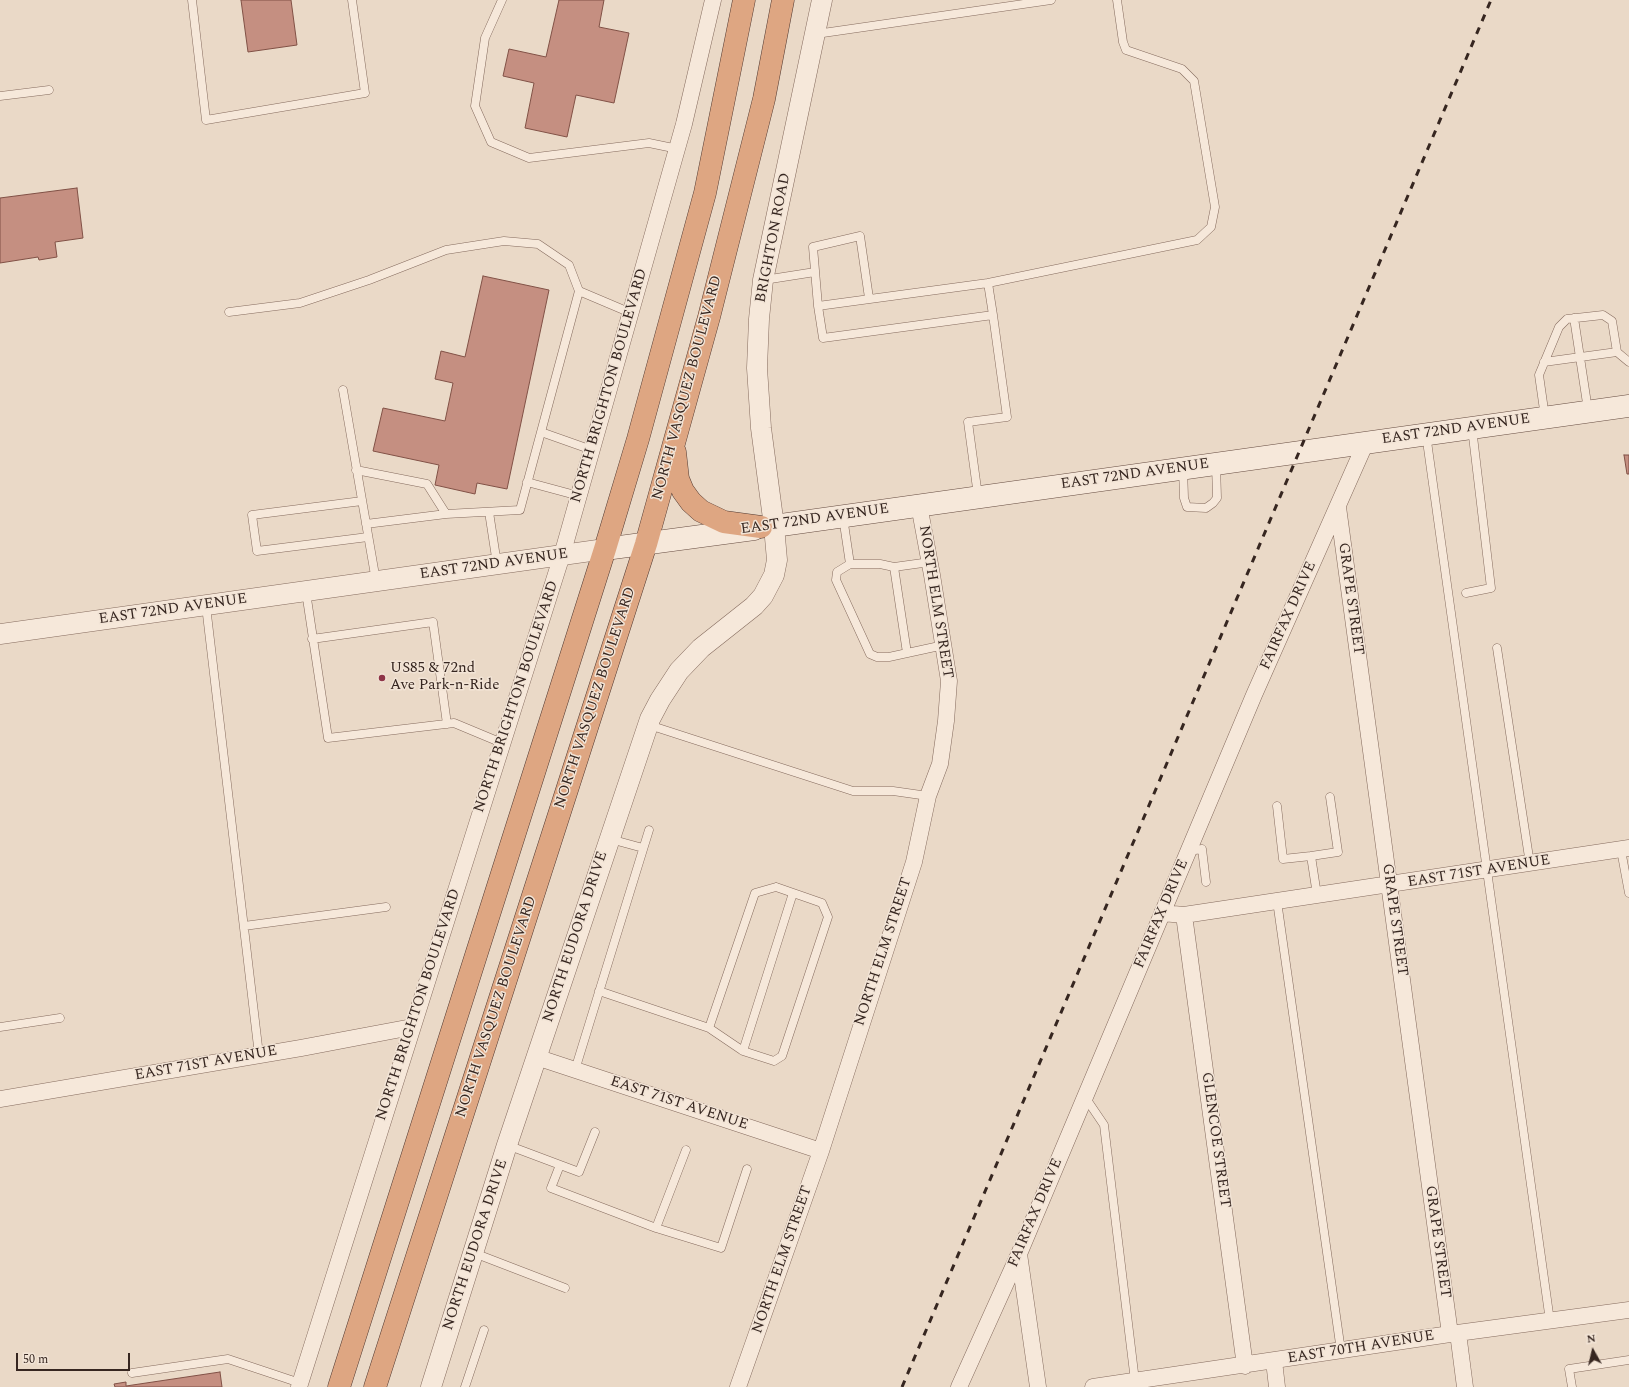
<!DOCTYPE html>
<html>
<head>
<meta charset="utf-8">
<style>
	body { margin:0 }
	#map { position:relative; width:1629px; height:1387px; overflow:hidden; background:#ead9c7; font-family:Spectral,serif }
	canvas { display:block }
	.north { position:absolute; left:1573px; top:1331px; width:40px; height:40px; -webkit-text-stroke:3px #f2e4d6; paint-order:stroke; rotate:352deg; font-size:11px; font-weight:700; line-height:16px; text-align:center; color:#362620 }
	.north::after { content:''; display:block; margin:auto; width:14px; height:18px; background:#362620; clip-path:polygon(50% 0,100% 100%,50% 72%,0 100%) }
	.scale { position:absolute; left:16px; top:1353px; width:114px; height:18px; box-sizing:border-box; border:2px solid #362620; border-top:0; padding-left:5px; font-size:12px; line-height:14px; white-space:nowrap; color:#362620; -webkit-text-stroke:3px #f2e4d6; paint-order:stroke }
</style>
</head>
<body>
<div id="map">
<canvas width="1629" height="1387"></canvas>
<div class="north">N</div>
<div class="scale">50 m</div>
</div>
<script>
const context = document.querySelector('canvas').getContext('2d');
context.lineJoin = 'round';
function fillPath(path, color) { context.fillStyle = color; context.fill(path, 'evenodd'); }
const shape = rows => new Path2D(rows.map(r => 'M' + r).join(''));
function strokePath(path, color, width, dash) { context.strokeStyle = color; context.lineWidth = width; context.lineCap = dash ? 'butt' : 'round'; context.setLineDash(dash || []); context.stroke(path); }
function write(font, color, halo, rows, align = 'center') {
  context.font = font + ' Spectral,serif'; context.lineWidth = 3; context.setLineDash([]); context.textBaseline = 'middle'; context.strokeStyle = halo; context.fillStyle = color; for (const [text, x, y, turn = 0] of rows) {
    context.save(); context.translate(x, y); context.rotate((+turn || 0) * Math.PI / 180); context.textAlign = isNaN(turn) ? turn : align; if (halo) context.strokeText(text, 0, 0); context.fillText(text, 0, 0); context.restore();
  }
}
const building = shape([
	[241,0,291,0,297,45,248,52,241,0],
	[559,0,604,0,599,27,629,33,614,103,576,95,567,137,525,128,534,83,503,76,509,49,546,57,559,0],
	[77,188,83,238,55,242,57,257,39,260,38,257,0,263,0,198,77,188],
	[483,276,549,290,507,489,477,483,475,494,435,485,439,465,373,451,383,408,445,421,453,383,435,379,441,351,465,357,483,276],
	[1624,455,1629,455,1629,474,1627,474,1624,455],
	[220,1372,222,1387,115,1387,114,1384,126,1382,126,1386,220,1372]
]);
const service = shape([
	[192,0,206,120,365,93,352,0],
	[502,0,485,38,475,106,491,142,529,158,649,143,678,149],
	[816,34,1051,0],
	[0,96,49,90],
	[764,280,815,272],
	[988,283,1197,240,1211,227,1215,207,1194,81,1182,69,1126,50,1123,42,1117,0],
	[818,306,988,283,993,315,823,338,818,306,813,247,860,236,869,298],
	[229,312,300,303,369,280,446,250,504,241,538,244,569,265,579,291,631,313],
	[1574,318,1588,410],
	[1544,362,1617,352],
	[343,390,376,581],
	[1545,417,1539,375,1559,327,1567,319,1603,315,1612,321,1617,352,1629,362],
	[541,432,592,450],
	[1426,434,1550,1321],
	[1183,468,1184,498,1187,507,1206,508,1213,503,1217,498,1216,464],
	[356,470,427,484,446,514,366,524],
	[527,482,579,496],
	[978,496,968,422,1007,417,993,315],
	[362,501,252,515,257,551,368,537],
	[489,512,497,564],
	[446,514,520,510,579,291],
	[843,517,850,564,880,564,894,567,930,562],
	[850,564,837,572,836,580,870,654,877,657,889,657,944,645],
	[894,567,907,653],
	[306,592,328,738,454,723,502,743],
	[1466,593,1491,588,1472,428],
	[206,606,259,1055],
	[312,639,433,622,447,724],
	[1497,648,1530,864],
	[649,725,853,791,893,791,928,796],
	[1277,806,1283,859,1311,856],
	[610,839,643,848],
	[1621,850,1629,893],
	[1188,851,1202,849,1206,882],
	[776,887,822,903,828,917,782,1056,774,1061,743,1051,709,1028,755,893,776,887],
	[1317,895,1311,856,1338,852,1330,797],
	[1277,901,1341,1351],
	[244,926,386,907],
	[599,991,709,1028],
	[0,1027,60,1018],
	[743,1051,793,893],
	[575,1070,649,830],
	[1085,1097,1104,1125,1135,1381],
	[507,1145,579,1172,595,1132],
	[560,1165,551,1188,656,1228,686,1150],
	[656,1228,721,1248,747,1169],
	[474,1253,565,1288],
	[132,1373,228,1359,300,1383],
	[465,1387,484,1330],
	[1572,1387,1569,1369,1629,1360]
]);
const minor = shape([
	[1338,507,1450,1334],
	[1162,913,1184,915,1629,848],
	[1184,915,1245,1366],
	[536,1057,821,1151],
	[0,1099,301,1048,412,1027],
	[1019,1254,1038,1387],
	[1458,1333,1465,1387],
	[1274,1361,1277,1387],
	[299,1387,562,555,684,124,713,0],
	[738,1387,821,1151,914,862,928,796,940,764,946,721,949,681,932,575,919,505],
	[959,1387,1019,1254,1254,695,1366,442],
	[1093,1387,1450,1334,1629,1310]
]);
const tertiary = shape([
	[0,634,605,549],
	[431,1387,507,1145,650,719,660,700,679,671,701,648,754,606,763,596,774,575,777,560,774,526,761,428,757,368,759,319,763,280,822,0]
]);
const secondary = shape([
	[774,526,1629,406],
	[605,549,754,529]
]);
const trunk = shape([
	[675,452,678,479,683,491,691,502,701,511,724,522,761,527],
	[339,1387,605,549,638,439,705,193,744,0],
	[375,1387,646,544,709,317,764,99,783,0]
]);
const rail = shape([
	[902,1387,1491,0]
]);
const markers = [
	[382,678,4,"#8e3447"]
];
const streetNames = [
	["BRIGHTON ROAD",774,238,-79],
	["NORTH BRIGHTON BOULEVARD",610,386,-74],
	["NORTH VASQUEZ BOULEVARD",688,388,-75],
	["EAST 72ND AVENUE",1456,430,-8],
	["EAST 72ND AVENUE",1135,475,-8],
	["EAST 72ND AVENUE",815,520,-8],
	["EAST 72ND AVENUE",494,565,-8],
	["GRAPE STREET",1350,599,82],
	["NORTH ELM STREET",935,602,81],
	["EAST 72ND AVENUE",173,610,-8],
	["FAIRFAX DRIVE",1289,616,-66],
	["NORTH BRIGHTON BOULEVARD",517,697,-72],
	["NORTH VASQUEZ BOULEVARD",596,698,-72],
	["EAST 71ST AVENUE",1479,872,-9],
	["FAIRFAX DRIVE",1162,914,-67],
	["GRAPE STREET",1394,920,82],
	["NORTH EUDORA DRIVE",576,937,-72],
	["NORTH ELM STREET",884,952,-72],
	["NORTH BRIGHTON BOULEVARD",419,1005,-72],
	["NORTH VASQUEZ BOULEVARD",497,1007,-72],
	["EAST 71ST AVENUE",206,1064,-10],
	["EAST 71ST AVENUE",679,1104,18],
	["GLENCOE STREET",1215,1140,82],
	["FAIRFAX DRIVE",1036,1213,-67],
	["GRAPE STREET",1437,1242,82],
	["NORTH EUDORA DRIVE",476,1245,-72],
	["NORTH ELM STREET",783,1260,-71],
	["EAST 70TH AVENUE",1361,1348,-9]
];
const poiNames = [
	["US85 & 72nd",390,669],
	["Ave Park-n-Ride",390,686]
];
fillPath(building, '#c58f81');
strokePath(building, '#815146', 1);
strokePath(service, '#856b5e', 9);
strokePath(minor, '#856b5e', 17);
strokePath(tertiary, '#856b5e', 21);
strokePath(secondary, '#664c41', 23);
strokePath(trunk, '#533a32', 23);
strokePath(service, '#f6e8da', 8);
strokePath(minor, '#f6e8da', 16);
strokePath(tertiary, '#f6e8da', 20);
strokePath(secondary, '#f6e8da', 22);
strokePath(trunk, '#dea682', 22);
strokePath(rail, '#362620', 3, [7, 7]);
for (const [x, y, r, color] of markers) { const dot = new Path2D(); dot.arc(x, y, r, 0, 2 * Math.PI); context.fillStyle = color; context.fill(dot); strokePath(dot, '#f2e4d6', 1.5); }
write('15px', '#362620', '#f2e4d6', streetNames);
write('15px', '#362620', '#f2e4d6', poiNames, 'left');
</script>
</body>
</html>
